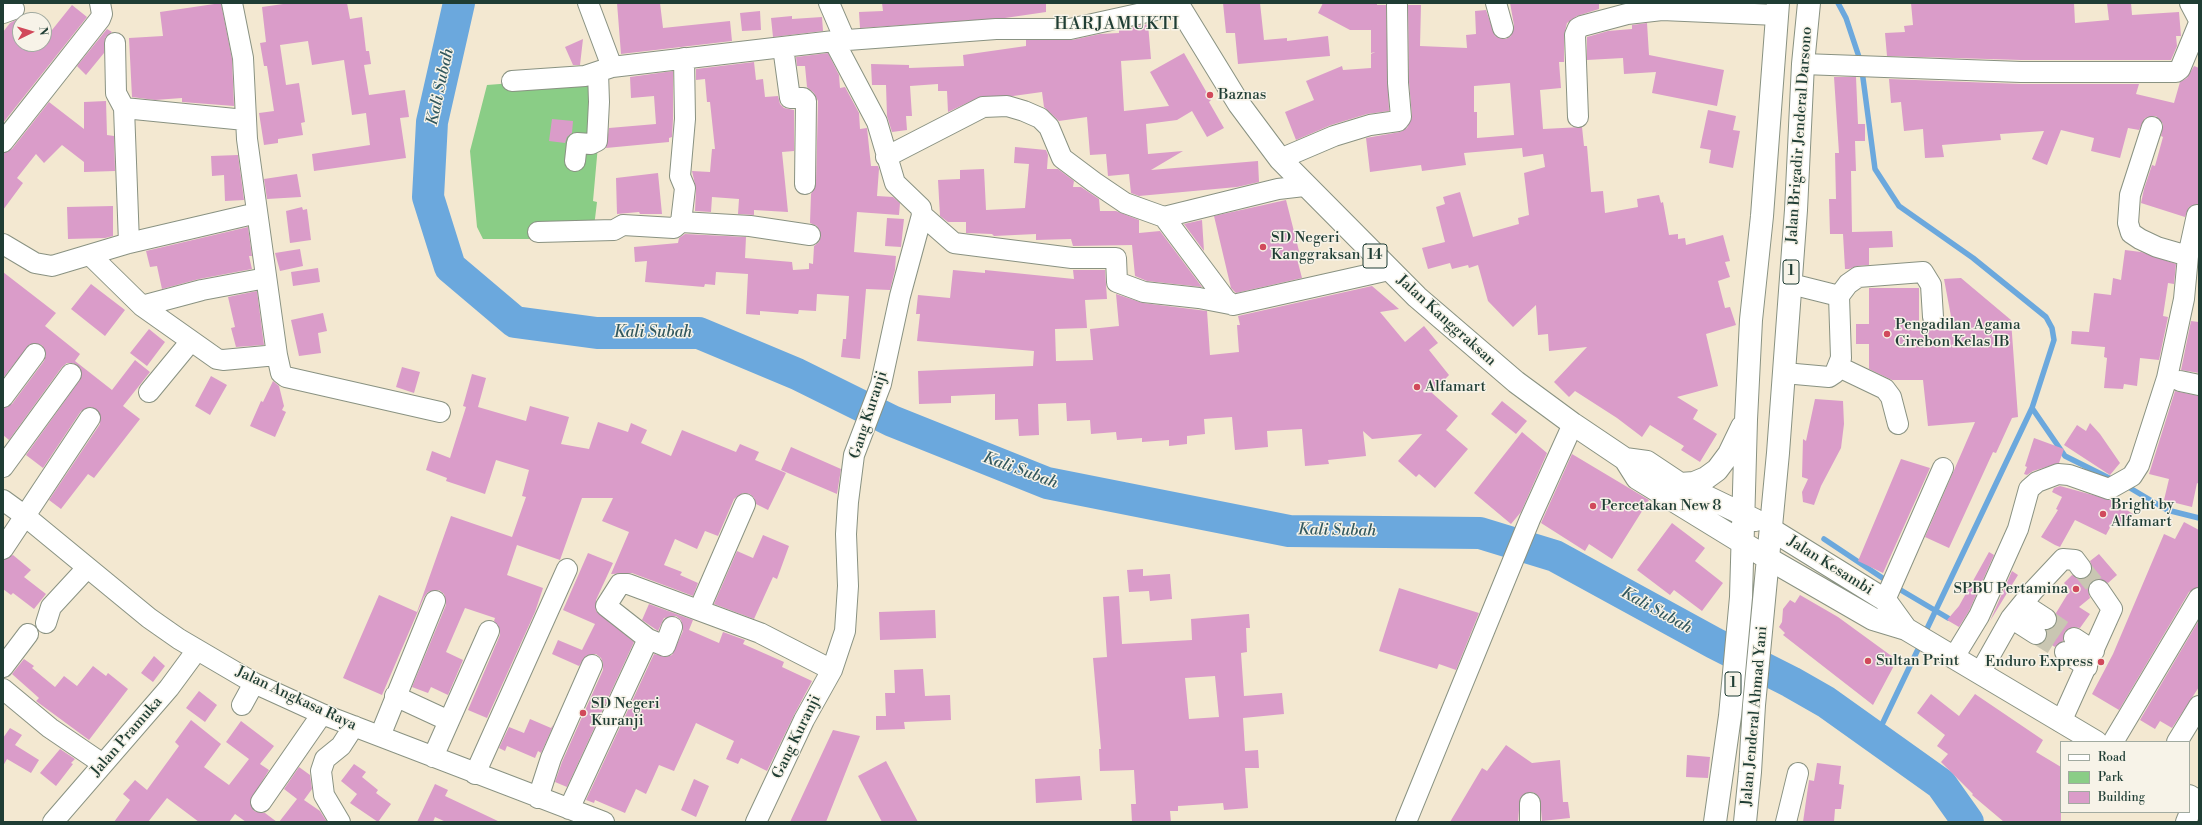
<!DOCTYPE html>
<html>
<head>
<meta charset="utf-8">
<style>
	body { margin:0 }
	#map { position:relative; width:2202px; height:825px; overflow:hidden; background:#f3e8d1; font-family:"Libre Bodoni",serif }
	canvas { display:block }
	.frame { position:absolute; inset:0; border:4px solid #1f3d34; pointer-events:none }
	.legend { position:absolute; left:2060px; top:741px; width:130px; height:72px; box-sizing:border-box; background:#f7f3e8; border:1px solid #a1aaa0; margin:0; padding:5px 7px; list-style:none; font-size:12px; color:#1f3d34 }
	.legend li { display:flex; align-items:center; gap:8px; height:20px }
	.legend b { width:20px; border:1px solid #a1aaa0 }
	.north { position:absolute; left:12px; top:12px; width:40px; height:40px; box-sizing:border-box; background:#f7f3e8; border:1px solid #a1aaa0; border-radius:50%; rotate:85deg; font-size:11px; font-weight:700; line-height:16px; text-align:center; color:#1f3d34 }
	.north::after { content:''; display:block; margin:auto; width:14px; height:18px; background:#d1495b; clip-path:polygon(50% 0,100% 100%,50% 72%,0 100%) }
</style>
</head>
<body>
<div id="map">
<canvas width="2202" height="825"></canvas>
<div class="frame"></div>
<ul class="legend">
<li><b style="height:5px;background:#fff"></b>Road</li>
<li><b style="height:11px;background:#8acd86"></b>Park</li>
<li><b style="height:11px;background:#da9cc9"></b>Building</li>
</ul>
<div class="north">N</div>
</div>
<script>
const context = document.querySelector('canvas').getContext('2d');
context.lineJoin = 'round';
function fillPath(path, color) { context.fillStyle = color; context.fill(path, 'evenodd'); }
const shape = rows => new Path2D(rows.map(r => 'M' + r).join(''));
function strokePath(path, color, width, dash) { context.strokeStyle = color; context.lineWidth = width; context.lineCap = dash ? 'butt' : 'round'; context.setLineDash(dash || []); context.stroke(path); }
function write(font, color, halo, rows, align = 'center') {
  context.font = font + ' "Libre Bodoni",serif'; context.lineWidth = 3; context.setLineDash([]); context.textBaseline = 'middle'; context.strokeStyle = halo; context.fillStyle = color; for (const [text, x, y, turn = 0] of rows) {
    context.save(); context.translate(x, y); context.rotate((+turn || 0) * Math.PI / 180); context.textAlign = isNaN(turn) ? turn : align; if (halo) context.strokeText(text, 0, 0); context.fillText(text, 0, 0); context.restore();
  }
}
const green = shape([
	[589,77,602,101,593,201,597,202,594,227,536,239,483,239,477,227,470,151,487,85]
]);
const stream = shape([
	[1838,3,1846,18,1861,63,1875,169,1899,206,1973,258,2046,317,2052,328,2054,340,2032,408,2065,456,2115,481],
	[2125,485,2167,510,2199,518],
	[1824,539,1899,589,1948,618],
	[1924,635,2032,408],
	[1876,737,1921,643]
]);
const river = shape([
	[459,3,432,122,428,197,450,267,515,322,597,333,699,333,797,374,892,421,1047,483,1289,531,1480,533,1555,556,1714,643,1791,682,1826,702,1941,784,1968,822]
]);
const building = shape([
	[221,3,232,59,234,106,182,102,182,98,155,100,132,97,129,38,163,36,160,12],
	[290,3,347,3,350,19,362,17,366,51,369,51,371,64,364,65,369,95,405,90,409,117,400,118,406,158,314,171,312,154,370,145,366,113,352,115,344,60,312,65,308,41,280,45,286,85,299,83,305,122,301,123,303,135,278,139,278,143,264,145,259,113,274,111,267,66,264,66,260,43,266,42,262,7],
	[617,3,660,3,663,28,730,21,732,41,621,54],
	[882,3,1046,3,1046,12,1005,18,860,28,859,12,883,11],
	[1223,3,1260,3,1264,40,1287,38,1287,41,1328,36,1330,56,1238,64,1235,33,1226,33],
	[1323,3,1377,3,1377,5,1386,5,1389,111,1367,114,1331,125,1296,140,1285,112,1314,100,1306,81,1342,66,1343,70,1371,68,1371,54,1375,52,1371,53,1371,30,1350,30,1318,13],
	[1510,3,1599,3,1599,9,1577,16,1567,23,1564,35,1564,62,1559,62,1561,88,1540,90,1543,129,1582,127,1584,146,1587,146,1591,192,1603,191,1605,213,1638,207,1637,199,1659,195,1661,203,1663,202,1669,235,1678,234,1678,239,1685,238,1686,245,1723,235,1730,261,1725,262,1730,277,1718,281,1725,308,1730,307,1736,325,1706,334,1718,386,1677,397,1698,410,1693,419,1717,434,1700,462,1681,450,1684,446,1650,425,1642,437,1617,418,1575,391,1569,397,1554,382,1587,347,1549,351,1548,334,1538,335,1536,305,1513,327,1488,301,1478,265,1469,268,1468,265,1452,269,1450,263,1428,269,1422,248,1445,242,1436,207,1445,204,1443,197,1460,192,1473,237,1519,224,1518,218,1529,215,1524,173,1545,167,1543,154,1523,157,1522,148,1464,153,1466,165,1422,171,1421,165,1370,172,1366,138,1400,132,1407,128,1412,117,1409,82,1408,5,1421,5,1420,46,1467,48,1466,35,1476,34,1475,11,1486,10,1495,36,1506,39,1511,36,1514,25],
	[1510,83,1514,135,1477,138,1477,112,1474,112,1474,86],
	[1911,3,2074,3,2075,23,2109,20,2107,3,2131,3,2132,15,2179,12,2181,36,2176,36,2177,46,2171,60,2021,60,1887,56,1885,33,1905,32,1904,26,1913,25],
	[72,5,87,17,3,123,3,32,10,23,23,16,29,20,20,20,20,44,44,44,44,32,48,35],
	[760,11,761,30,742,31,740,13],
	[792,16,792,19,822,17,823,31,773,37,771,18],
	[1647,23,1649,55,1724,70,1717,106,1652,93,1656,72,1624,74,1623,58,1587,60,1587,37,1608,31,1632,29,1632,25],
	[1148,24,1151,59,1121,61,1124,111,1169,106,1150,72,1184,53,1211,100,1209,102,1224,128,1207,137,1192,111,1177,120,1146,124,1148,154,1183,151,1151,170,1258,161,1259,182,1237,187,1139,196,1131,193,1129,174,1108,176,1106,154,1090,155,1087,117,1059,121,1044,107,1042,92,1013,96,982,96,948,112,947,91,938,91,938,84,910,86,912,116,906,116,907,130,892,132,887,116,886,85,872,85,871,64,909,65,909,68,964,66,963,55,1026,46,1026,40,1072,40,1100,34,1119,33,1119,30],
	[107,29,112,32,105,38,104,53,86,75,77,66],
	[583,39,580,65,573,65,565,47],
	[828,53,839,75,840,88,845,87,859,113,860,129,867,128,871,166,878,166,879,169,877,196,893,197,900,203,899,215,857,212,854,252,896,256,895,270,890,290,866,289,860,359,841,357,843,339,846,339,849,296,817,294,816,311,799,310,798,314,760,311,760,315,746,314,748,274,716,272,715,285,705,284,704,287,645,282,647,261,635,262,634,247,678,243,679,238,685,234,746,237,745,258,792,262,793,270,809,269,809,263,813,264,814,246,819,242,821,236,817,226,810,223,811,194,816,184,818,101,814,93,807,87,805,66,797,66,796,57],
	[754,62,756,80,763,79,765,97,778,96,780,104,784,108,794,110,794,151,782,152,788,212,754,210,754,215,738,214,739,199,712,197,711,212,695,211,696,189,692,171,710,172,712,149,715,149,710,102,707,102,705,79,696,80,696,69],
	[2194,66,2199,68,2199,204,2189,207,2185,217,2141,203,2144,189,2152,165,2155,166,2163,137,2161,136,2163,124,2156,116,2145,118,2139,130,2128,128,2120,158,2091,151,2094,138,2061,130,2047,165,2032,159,2044,131,2000,134,2001,140,1942,145,1944,157,1925,158,1923,129,1904,131,1901,102,1891,103,1889,79,2021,84,2139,84,2136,94,2174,103,2180,82,2187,78],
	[673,71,673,119,672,137,669,138,669,142,606,148,609,128,656,124,654,96,631,98,630,77],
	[1834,77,1856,77,1858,124,1865,124,1865,141,1855,141,1856,171,1851,171,1852,232,1892,231,1893,247,1869,248,1869,265,1857,266,1849,269,1845,269,1843,234,1830,234,1829,199,1836,199,1835,153,1839,153],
	[106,101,107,135,114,136,115,171,84,172,84,162,62,145,44,163,36,154,17,178,23,183,3,210,3,153,12,149,49,102,84,129,84,102],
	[1708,110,1736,116,1733,130,1740,131,1733,168,1709,163,1711,150,1700,148],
	[552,119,573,121,572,133,567,137,565,143,549,141],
	[1015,147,1046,150,1048,155,1047,169,1058,169,1074,181,1073,187,1081,187,1099,199,1100,211,1116,211,1139,220,1139,233,1160,231,1202,287,1147,281,1135,276,1132,245,1073,246,1071,239,1036,240,1036,234,994,236,992,234,966,233,966,222,948,222,940,216,938,180,960,179,960,170,984,169,986,210,1025,208,1029,164,1014,163],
	[238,155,244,200,225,201,224,175,212,176,211,156],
	[658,173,662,214,640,214,639,212,617,214,616,178],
	[297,174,301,197,267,199,264,179],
	[1286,200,1300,255,1296,255,1302,278,1236,293,1231,288,1214,216],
	[113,206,113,236,105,238,68,239,67,207],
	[302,207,303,210,307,209,311,240,290,243,286,211],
	[887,218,904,219,901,247,885,246],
	[1202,220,1204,251,1184,224],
	[248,227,252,256,249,256,252,269,199,279,162,289,157,266,150,267,146,251],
	[300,249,303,266,280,271,275,253],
	[2125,250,2141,252,2176,264,2174,284,2168,283,2163,316,2168,317,2159,360,2140,358,2137,386,2124,384,2123,389,2104,388,2107,358,2104,357,2105,347,2071,344,2072,331,2089,332,2094,293,2111,295,2113,278,2121,280],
	[318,268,320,282,293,286,291,272],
	[953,270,985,273,985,270,1074,279,1073,270,1105,270,1107,299,1085,300,1087,328,1055,329,1056,361,1093,360,1090,329,1119,326,1116,294,1143,303,1207,311,1210,355,1239,352,1237,325,1240,325,1238,316,1372,286,1399,309,1380,312,1405,342,1424,326,1438,343,1429,350,1449,375,1432,393,1458,416,1446,430,1468,449,1435,488,1419,474,1416,477,1398,461,1422,434,1372,439,1363,431,1366,456,1328,460,1329,464,1305,466,1302,429,1267,431,1268,447,1235,450,1232,417,1204,419,1205,434,1187,436,1187,444,1169,446,1169,440,1142,442,1142,438,1117,440,1116,432,1091,434,1090,420,1067,421,1066,403,1038,404,1039,435,1019,436,1018,419,995,420,995,394,951,396,951,403,919,404,918,371,1033,366,1034,351,917,341,920,314,916,314,918,295,950,298],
	[3,272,56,313,45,326,80,354,75,361,112,390,135,360,150,372,123,406,140,419,94,478,88,474,61,509,49,500,100,424,100,413,91,407,81,411,43,468,26,455,80,380,81,369,73,363,67,363,62,367,9,440,3,435,3,408,12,404,44,361,46,355,42,345,30,344,3,378],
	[1961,278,2011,320,2018,417,2012,418,1996,453,1993,452,1949,548,1925,537,1975,422,1928,426,1923,380,1892,380,1869,369,1869,344,1856,344,1856,324,1869,324,1869,288,1919,288,1919,327,1953,327,1944,279],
	[91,284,125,310,105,336,71,309],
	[257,291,264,345,236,347,231,328,235,327,228,297],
	[323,313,327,331,318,333,321,353,299,356,291,320],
	[2191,321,2199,322,2199,373,2181,370],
	[149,329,165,342,147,366,130,353],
	[402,367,420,372,414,393,396,387],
	[472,374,486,378,478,407,526,421,530,406,569,417,561,444,589,449,598,422,628,432,631,423,647,430,641,443,671,456,682,430,736,452,740,444,759,452,755,460,786,473,768,510,756,504,754,498,750,494,743,493,734,499,718,536,705,531,697,549,675,539,664,565,682,572,680,575,698,583,693,596,632,573,611,574,629,532,602,521,613,498,582,498,560,560,517,545,507,575,543,588,535,612,487,718,468,710,500,635,500,629,494,621,495,618,465,608,446,652,463,660,448,695,431,687,428,693,412,687,446,605,444,594,439,590,428,592,424,597,382,695,343,678,379,595,417,612,451,516,512,537,526,497,522,496,529,470,496,460,485,494,446,481,447,478,426,470,432,451,450,458,466,407,463,406],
	[211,376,227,385,210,415,195,406],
	[273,381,279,386,284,406,282,410,286,412,275,437,250,426,261,401,263,402],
	[2175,391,2199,396,2199,484,2197,483,2192,507,2164,500,2169,479,2149,474],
	[1815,399,1843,401,1844,424,1841,448,1821,486,1814,505,1803,502,1802,492,1808,479,1802,477,1803,439,1806,441],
	[1502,401,1527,421,1516,434,1491,414],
	[2090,423,2100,434,2120,463,2110,475,2064,445,2077,425,2086,431],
	[1522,432,1547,453,1521,512,1511,524,1474,493],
	[2034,438,2064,449,2059,463,2033,471,2027,475,2024,474,2027,467,2025,466],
	[791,447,841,469,837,494,781,470],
	[1572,454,1649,500,1612,559,1589,544,1585,551,1541,523],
	[1901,459,1930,468,1883,573,1858,561],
	[2060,486,2111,500,2133,514,2125,527,2113,522,2106,535,2075,520,2060,547,2055,545,2041,537,2058,510,2056,509,2062,497,2052,492,2054,488],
	[2184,522,2199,530,2199,587,2189,592,2119,710,2092,694,2113,654,2164,534,2175,539],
	[1672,523,1705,548,1695,561,1723,583,1702,611,1674,590,1670,595,1637,570],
	[763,535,789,546,777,579,773,577,754,619,714,604,737,551,753,558],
	[1989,552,1994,555,1969,611,1959,627,1947,620,1959,606],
	[588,553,613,563,596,600,596,611,634,642,567,787,555,782,562,762,603,670,603,663,601,658,596,654,586,656,579,666,552,654,558,640,582,650,595,624,563,610],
	[2099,554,2117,575,2108,583,2099,579,2092,581,2088,590,2090,598,2079,607,2090,614,2080,628,2074,627,2065,631,2063,641,2055,647,2045,641,2047,630,2056,625,2057,619,2056,613,2070,590,2064,583,2072,575,2082,579,2088,577,2092,567,2090,561],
	[13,555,31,570,24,577,46,594,34,609,13,593,11,595,3,589,3,560],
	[1143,569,1143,576,1170,574,1172,599,1150,601,1149,591,1129,592,1127,570],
	[2012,571,2018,575,1990,621],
	[1399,588,1479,613,1456,670,1439,664,1437,669,1379,651],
	[1800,595,1838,617,1897,660,1873,705,1783,635,1785,633,1779,627,1782,622,1783,609,1790,600,1795,603],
	[1119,596,1122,644,1192,640,1191,619,1249,614,1250,628,1246,628,1247,652,1241,653,1244,696,1282,693,1284,714,1243,718,1245,751,1258,750,1259,768,1245,768,1248,808,1224,810,1223,803,1178,806,1178,811,1170,811,1171,822,1132,822,1131,804,1136,804,1134,770,1100,771,1099,749,1101,749,1093,658,1107,657,1103,597],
	[1215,676,1219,717,1189,719,1185,678],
	[649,604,693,620,689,630,719,643,723,632,745,640,743,644,784,662,782,667,812,681,794,715,767,771,741,758,738,764,726,759,734,741,696,723,674,771,659,765,646,794,636,789,625,813,595,800,594,803,586,800,654,654,666,657,672,655,683,631,681,620,676,616,664,618,658,631,642,620],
	[935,610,936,638,880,640,879,612],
	[2199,620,2199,687,2172,728,2160,721,2155,729,2140,720],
	[154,656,165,666,153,682,141,673],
	[24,659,34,666,32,668,55,687,64,676,77,686,93,666,106,676,108,673,128,689,89,740,36,701,39,698,12,674],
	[923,669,925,696,950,695,951,720,904,722,905,729,876,730,876,716,886,716,885,693,895,693,894,670],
	[199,691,217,705,205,722,186,708],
	[1931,694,1959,716,1975,694,2043,740,2036,752,2061,767,2061,822,2004,822,1972,795,1973,794,1941,762,1948,754,1937,746,1945,735,1917,713],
	[530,719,551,728,554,724,541,753,538,751,535,758,507,746,505,751,499,748,509,727,524,733],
	[191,720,221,744,204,767,229,785,249,759,226,742,241,721,274,746,260,764,269,770,250,801,254,811,265,813,277,822,246,822,235,814,229,822,199,822,167,798,148,822,114,822,130,800,123,794,135,780,147,790,179,746,175,742],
	[10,728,22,735,15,745,39,760,31,773,7,759,3,766,3,738],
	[833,730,860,736,826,822,790,822],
	[1506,745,1532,763,1560,760,1563,802,1568,802,1570,818,1542,821,1540,798,1535,793,1530,792,1520,798,1518,822,1450,822,1482,768,1487,771],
	[60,749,75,759,71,763,73,764,56,786,40,773],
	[1687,755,1710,757,1708,778,1686,777],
	[886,761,918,822,882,822,858,776],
	[1817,763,1841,766,1839,784,1844,785,1841,809,1835,809,1834,822,1803,822,1809,780,1814,781],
	[354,764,366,772,362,777,378,790,376,793,391,804,378,822,350,803,357,794,341,781],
	[299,767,310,775,312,789,304,800,320,811,327,822,279,822,297,799,284,789],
	[1080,776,1082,800,1036,803,1035,779],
	[694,779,709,786,696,817,681,810],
	[435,784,448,790,445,796,500,822,446,822,435,817,433,822,417,822]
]);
const minorTunnel = shape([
	[2081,568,2099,590],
	[2046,619,2074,638],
	[2036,634,2065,652]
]);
const minor = shape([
	[232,3,243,58,247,139,277,355,281,373,286,377,440,412],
	[588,3,612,67],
	[829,3,845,40],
	[1496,3,1503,28],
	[2190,3,2199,20],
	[3,13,14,9],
	[115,43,116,93,124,108],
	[783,47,790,98,803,98,806,101,805,184],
	[684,58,685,119,680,176,685,188,681,222,750,226,810,235],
	[1803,64,2021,72,2176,72,2180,69,2199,23],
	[512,81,585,76,612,67,834,41,996,29,1070,29,1156,10,1177,3],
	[1578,117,1575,35,1578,28,1582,26,1627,14,1662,10,1777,15],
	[2152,127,2130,195,2128,223,2131,233,2140,239,2157,247,2188,256],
	[3,142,100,19,102,14,100,3],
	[886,157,983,107,1007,106,1024,111,1040,118,1049,127,1062,158,1094,182,1125,203,1164,217,1278,189,1304,186],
	[1280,159,1334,136,1370,125,1398,121,1401,117,1398,83,1397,5],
	[575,161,577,143,591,144,597,141,599,102,598,72],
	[922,215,954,243,1072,258,1116,258,1117,282,1144,292,1199,298,1230,304],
	[1164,217,1226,300,1233,305,1389,270],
	[538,232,614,230,623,225,674,228,681,222],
	[129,243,124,108,245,120],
	[3,244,35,263,52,266,129,243,257,213],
	[90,255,142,306,217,359,223,360,277,355],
	[1839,296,1848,284,1858,277,1923,272,1931,285,1933,317],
	[142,306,202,290,266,278],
	[1839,367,1885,389,1891,397,1898,424],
	[1784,373,1829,377,1835,373,1841,358,1839,296,1791,284],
	[2180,381,2199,385],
	[149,392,191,341],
	[3,397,35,354],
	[3,467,71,374],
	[3,500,25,516,149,618,179,639,254,683,322,714,604,822],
	[3,549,90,418],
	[1885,600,1943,468],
	[2023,604,2046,619],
	[699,610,745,504],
	[2011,618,2036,634],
	[46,623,51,607,87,568],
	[672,627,665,646,648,639,606,606,620,584,628,584,760,633,832,670],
	[2074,638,2094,651],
	[2065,652,2087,667],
	[1954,657,1979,616,2018,529,2029,489,2037,482,2058,474,2069,475,2109,489,2132,476,2139,465,2167,378,2184,299,2188,256,2197,215],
	[3,667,28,634],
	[1980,673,2011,618,2033,591,2063,559,2075,560,2081,568],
	[3,689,50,728,103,764],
	[395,696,449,721,489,631],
	[242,705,254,683],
	[2061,722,2112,609,2099,590],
	[380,736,435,601],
	[2113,742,2199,598],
	[2177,742,2199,706],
	[433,757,449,721],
	[475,774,567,569],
	[538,798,551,758,592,665],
	[261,802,322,714],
	[569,809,648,639],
	[53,822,169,688,197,650],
	[340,822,324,795,321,771,325,759,341,746,354,726],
	[756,822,804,720,832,670,845,631,848,586,846,534,848,502,854,455,881,384,900,296,922,215,921,208,895,183,877,122,834,41],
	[1406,822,1530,519,1573,424],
	[1530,822,1530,803],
	[1786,822,1798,773],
	[2186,822,2195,800]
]);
const major = shape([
	[1772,530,1885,600,1906,629],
	[1769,559,1873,619,1906,629,2096,742],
	[2189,796,2199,802]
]);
const highway = shape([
	[1177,3,1239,104,1280,159,1417,297,1516,382,1573,424,1625,459,1637,478,1769,559],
	[1625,459,1647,462,1680,484,1755,520],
	[1680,484,1694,483,1706,478,1717,470,1729,454,1742,427],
	[1715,822,1730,716,1741,597,1746,420,1751,320,1762,216,1778,3],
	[1745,822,1750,772,1754,705,1778,453,1796,210,1803,64,1809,3]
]);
const markers = [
	[1210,95,4,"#d1495b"],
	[1263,247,4,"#d1495b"],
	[1887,334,4,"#d1495b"],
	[1417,387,4,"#d1495b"],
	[1593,506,4,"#d1495b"],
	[2103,514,4,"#d1495b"],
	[2076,589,4,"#d1495b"],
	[1868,661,4,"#d1495b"],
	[2101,662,4,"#d1495b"],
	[583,713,4,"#d1495b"]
];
const shields = [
	[1375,256,24],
	[1791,272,16],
	[1733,684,16]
];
const shieldNames = [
	["14",1375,256],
	["1",1791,272],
	["1",1733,684]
];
const poiNames = [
	["Baznas",1218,95],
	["SD Negeri",1271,238],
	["Kanggraksan",1271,255],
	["Pengadilan Agama",1895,325],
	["Cirebon Kelas IB",1895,342],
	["Alfamart",1425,387],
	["Bright by",2111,505],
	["Alfamart",2111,522],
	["Percetakan New 8",1601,506],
	["SPBU Pertamina",2068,589,"right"],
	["Sultan Print",1876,661],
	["Enduro Express",2093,662,"right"],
	["SD Negeri",591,704],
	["Kuranji",591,721]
];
const streetNames = [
	["Jalan Brigadir Jenderal Darsono",1800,135,-86],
	["Jalan Kanggraksan",1446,321,42],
	["Gang Kuranji",869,415,-72],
	["Jalan Kesambi",1830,566,32],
	["Jalan Angkasa Raya",296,699,25],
	["Jalan Jenderal Ahmad Yani",1755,716,-85],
	["Jalan Pramuka",127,737,-49],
	["Gang Kuranji",797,737,-64]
];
const waterNames = [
	["Kali Subah",441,87,-78],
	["Kali Subah",653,333],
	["Kali Subah",1020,471,20],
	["Kali Subah",1337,531,1],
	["Kali Subah",1656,611,29]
];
const quarterNames = [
	["HARJAMUKTI",1117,25]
];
fillPath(green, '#8acd86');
strokePath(stream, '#6ba8dd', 5.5);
strokePath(river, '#6ba8dd', 32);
fillPath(building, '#da9cc9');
strokePath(minorTunnel, '#c9c6b2', 20, [20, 10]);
strokePath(minor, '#899282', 22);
strokePath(major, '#899282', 24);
strokePath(highway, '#899282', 24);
strokePath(minor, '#fff', 20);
strokePath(major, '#fff', 22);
strokePath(highway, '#fff', 22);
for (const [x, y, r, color] of markers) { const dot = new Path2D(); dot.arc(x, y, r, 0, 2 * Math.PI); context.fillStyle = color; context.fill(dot); strokePath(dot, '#f7f3e8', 1.5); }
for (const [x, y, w] of shields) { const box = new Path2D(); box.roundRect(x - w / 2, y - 12, w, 24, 3); context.fillStyle = '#f7f3e8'; context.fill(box); strokePath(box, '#1f3d34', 1); }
write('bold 14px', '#1f3d34', null, shieldNames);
write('15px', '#1f3d34', '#f7f3e8', poiNames, 'left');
write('15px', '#1f3d34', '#f7f3e8', streetNames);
write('italic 16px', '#32585e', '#f7f3e8', waterNames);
context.letterSpacing = '1px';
write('17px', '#1f3d34', '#f7f3e8', quarterNames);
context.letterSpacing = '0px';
</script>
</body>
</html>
